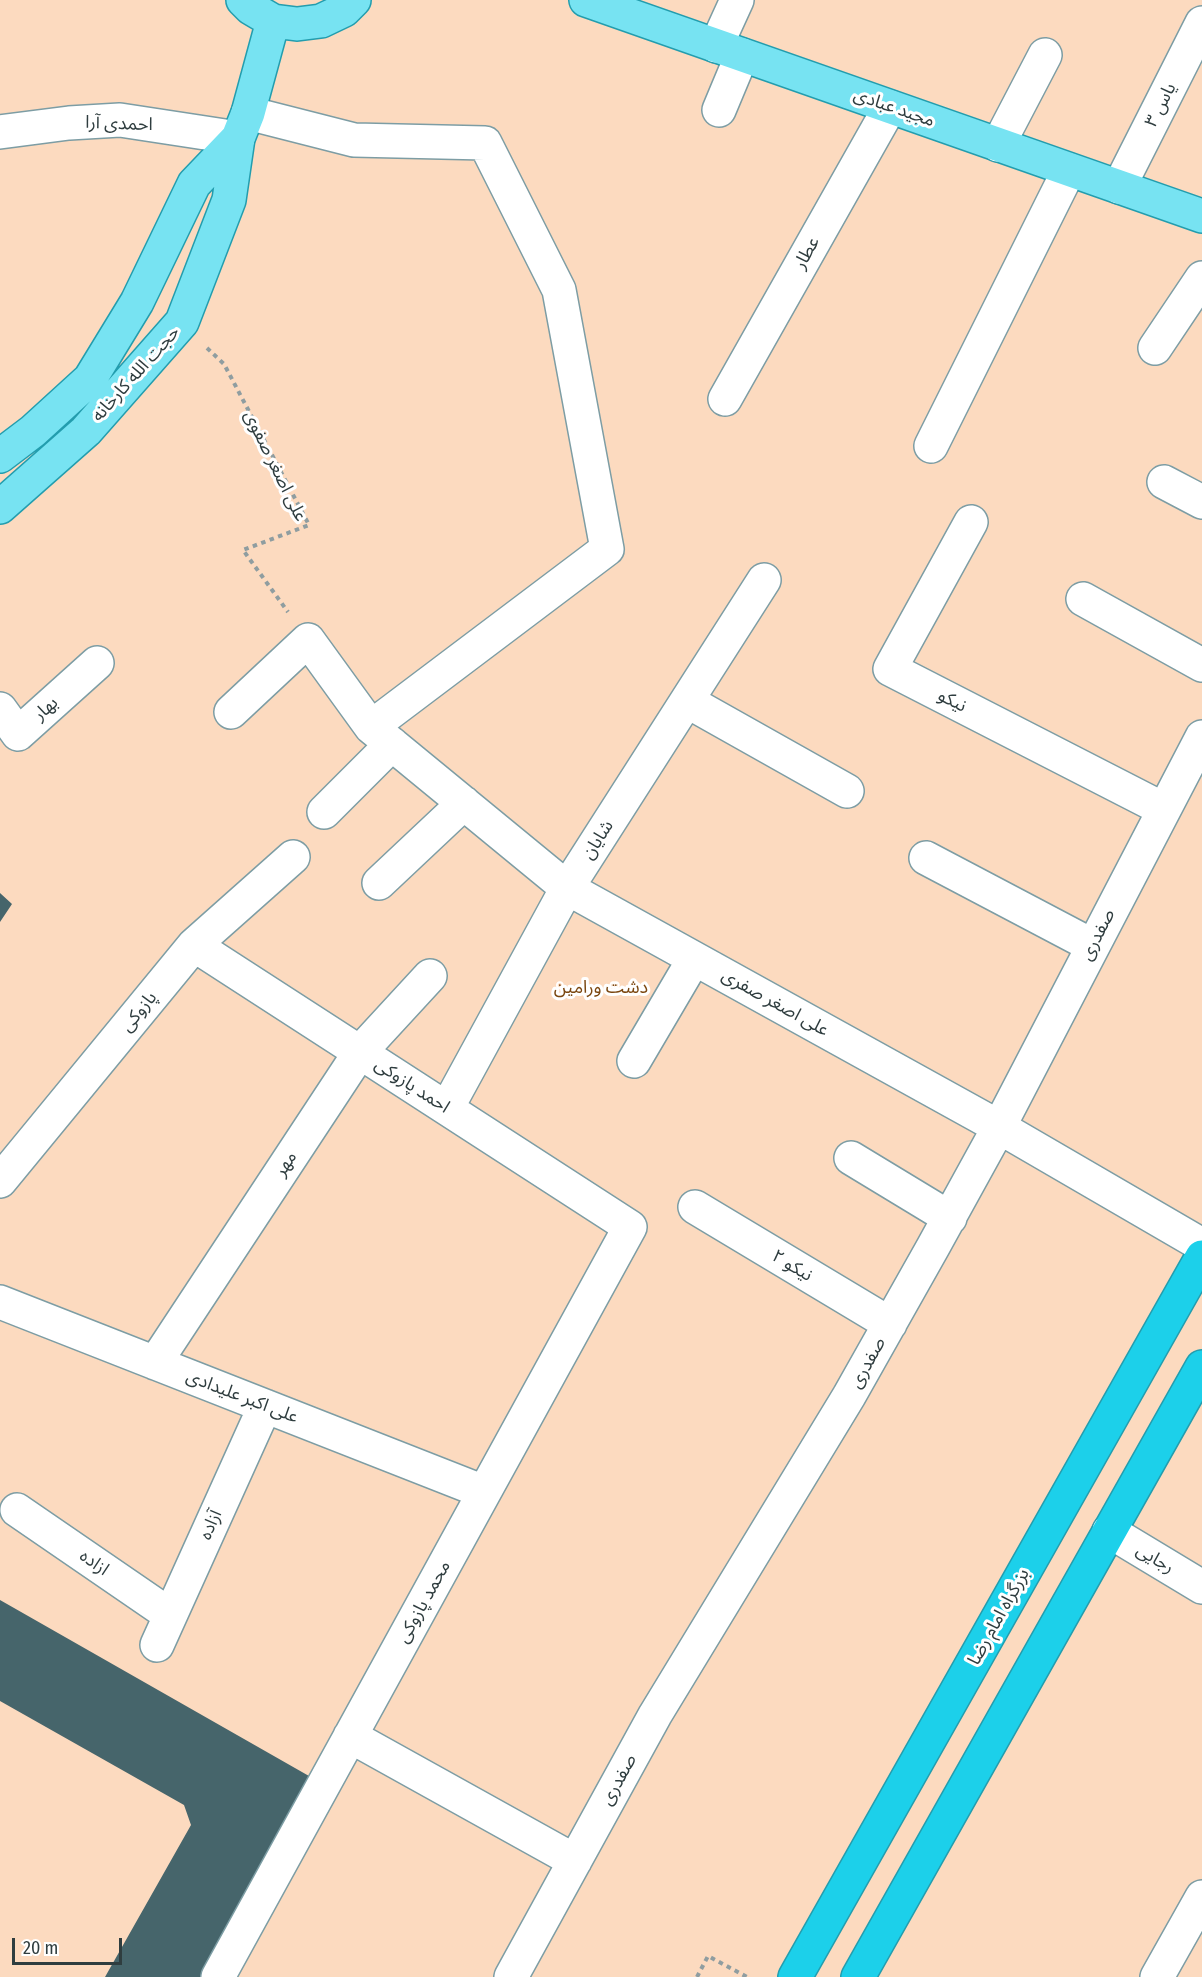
<!DOCTYPE html>
<html>
<head>
<meta charset="utf-8">
<style>
	body { margin:0 }
	#map { position:relative; width:1202px; height:1977px; overflow:hidden; background:#eefcff; font-family:"Fira Sans Condensed",sans-serif }
	canvas { display:block }
	.scale { position:absolute; left:12px; top:1938px; width:110px; height:27px; box-sizing:border-box; border:3px solid #2f3d3f; border-top:0; padding-left:8px; font-size:18px; line-height:21px; white-space:nowrap; color:#2f3d3f; -webkit-text-stroke:4px #fff; paint-order:stroke }
</style>
</head>
<body>
<div id="map">
<canvas width="1202" height="1977"></canvas>
<div class="scale">20 m</div>
</div>
<script>
const context = document.querySelector('canvas').getContext('2d');
context.lineJoin = 'round';
function fillPath(path, color) { context.fillStyle = color; context.fill(path, 'evenodd'); }
const shape = rows => new Path2D(rows.map(r => 'M' + r).join(''));
function strokePath(path, color, width, dash) { context.strokeStyle = color; context.lineWidth = width; context.lineCap = dash ? 'butt' : 'round'; context.setLineDash(dash || []); context.stroke(path); }
function write(font, color, halo, rows, align = 'center') {
  context.font = font + ' "Fira Sans Condensed","Noto Sans Arabic",sans-serif'; context.lineWidth = 6; context.setLineDash([]); context.textBaseline = 'middle'; context.strokeStyle = halo; context.fillStyle = color; for (const [text, x, y, turn = 0] of rows) {
    context.save(); context.translate(x, y); context.rotate((+turn || 0) * Math.PI / 180); context.textAlign = isNaN(turn) ? turn : align; if (halo) context.strokeText(text, 0, 0); context.fillText(text, 0, 0); context.restore();
  }
}
const green = shape([
	[0,0,1202,0,1202,1977,0,1977]
]);
const building = shape([
	[0,893,12,904,0,922],
	[0,1600,316,1780,206,1977,105,1977,191,1825,184,1805,0,1701]
]);
const path = shape([
	[207,348,224,364,309,525,243,550,288,612],
	[697,1977,708,1956,747,1977]
]);
const minor = shape([
	[716,46,737,0],
	[719,110,742,55],
	[248,113,354,140,485,143,559,290,607,549,371,727],
	[0,132,69,123,120,120,238,138],
	[998,145,1045,55],
	[1119,187,1202,23],
	[1155,348,1202,278],
	[725,399,890,107],
	[931,446,1069,170],
	[1164,482,1202,502],
	[971,522,890,669,1163,809],
	[1083,599,1202,665],
	[687,701,847,791],
	[0,709,18,734,97,663],
	[231,712,308,640,371,727,567,888,999,1127,1202,1245],
	[324,812,392,744],
	[926,858,1093,946],
	[379,883,464,803],
	[194,945,630,1227,218,1977],
	[634,1061,694,959],
	[447,1108,567,888,764,580],
	[851,1158,950,1218],
	[0,1181,194,945,293,857],
	[695,1207,890,1324],
	[0,1302,484,1492],
	[155,1363,360,1052,430,976],
	[17,1510,170,1615],
	[1109,1531,1202,1587],
	[157,1645,265,1406],
	[350,1736,575,1861],
	[511,1977,655,1715,849,1396,933,1247,999,1127,1202,737],
	[1157,1977,1202,1897]
]);
const major = shape([
	[243,0,251,8,273,21,297,24,321,21,344,10,354,0],
	[586,0,1202,216],
	[0,456,33,431,90,379,137,302,194,184,238,138],
	[0,507,86,431,182,322,229,200,238,138,248,113,273,21]
]);
const highway = shape([
	[795,1977,1202,1257],
	[858,1977,1202,1367]
]);
const streetNames = [
	["یاس ۳",1161,105,-63],
	["مجید عبادی",894,108,19],
	["احمدی آرا",119,124,2],
	["عطار",807,253,-61],
	["حجت الله کارخانه",136,374,-48],
	["علی اصغر صفوی",275,466,64],
	["نیکو",952,701,27],
	["بهار",46,709,-42],
	["شایان",598,840,-57],
	["صفدری",1098,935,-63],
	["علی اصغر صفری",775,1003,29],
	["پازوکی",139,1012,-51],
	["احمد پازوکی",412,1086,33],
	["مهر",286,1164,-57],
	["نیکو ۲",792,1266,31],
	["صفدری",868,1363,-61],
	["علی اکبر علیدادی",242,1397,21],
	["آزاده",211,1525,-66],
	["رجایی",1155,1559,31],
	["ازاده",94,1563,35],
	["محمد پازوکی",424,1602,-61],
	["بزرگراه امام رضا",999,1617,-61],
	["صفدری",619,1780,-61]
];
const parkNames = [
	["دشت ورامین",601,988]
];
fillPath(green, '#fcdabf');
fillPath(building, '#46656b');
strokePath(minor, '#7d9da4', 36);
strokePath(major, '#239dae', 36);
strokePath(highway, '#239dae', 36);
strokePath(path, '#8f9da0', 4, [4.5, 4.5]);
strokePath(minor, '#fff', 33);
strokePath(major, '#77e3f2', 33);
strokePath(highway, '#1cd0ea', 33);
write('18px', '#2f3d3f', '#fff', streetNames);
write('18px', '#7b4710', '#fff', parkNames);
</script>
</body>
</html>
